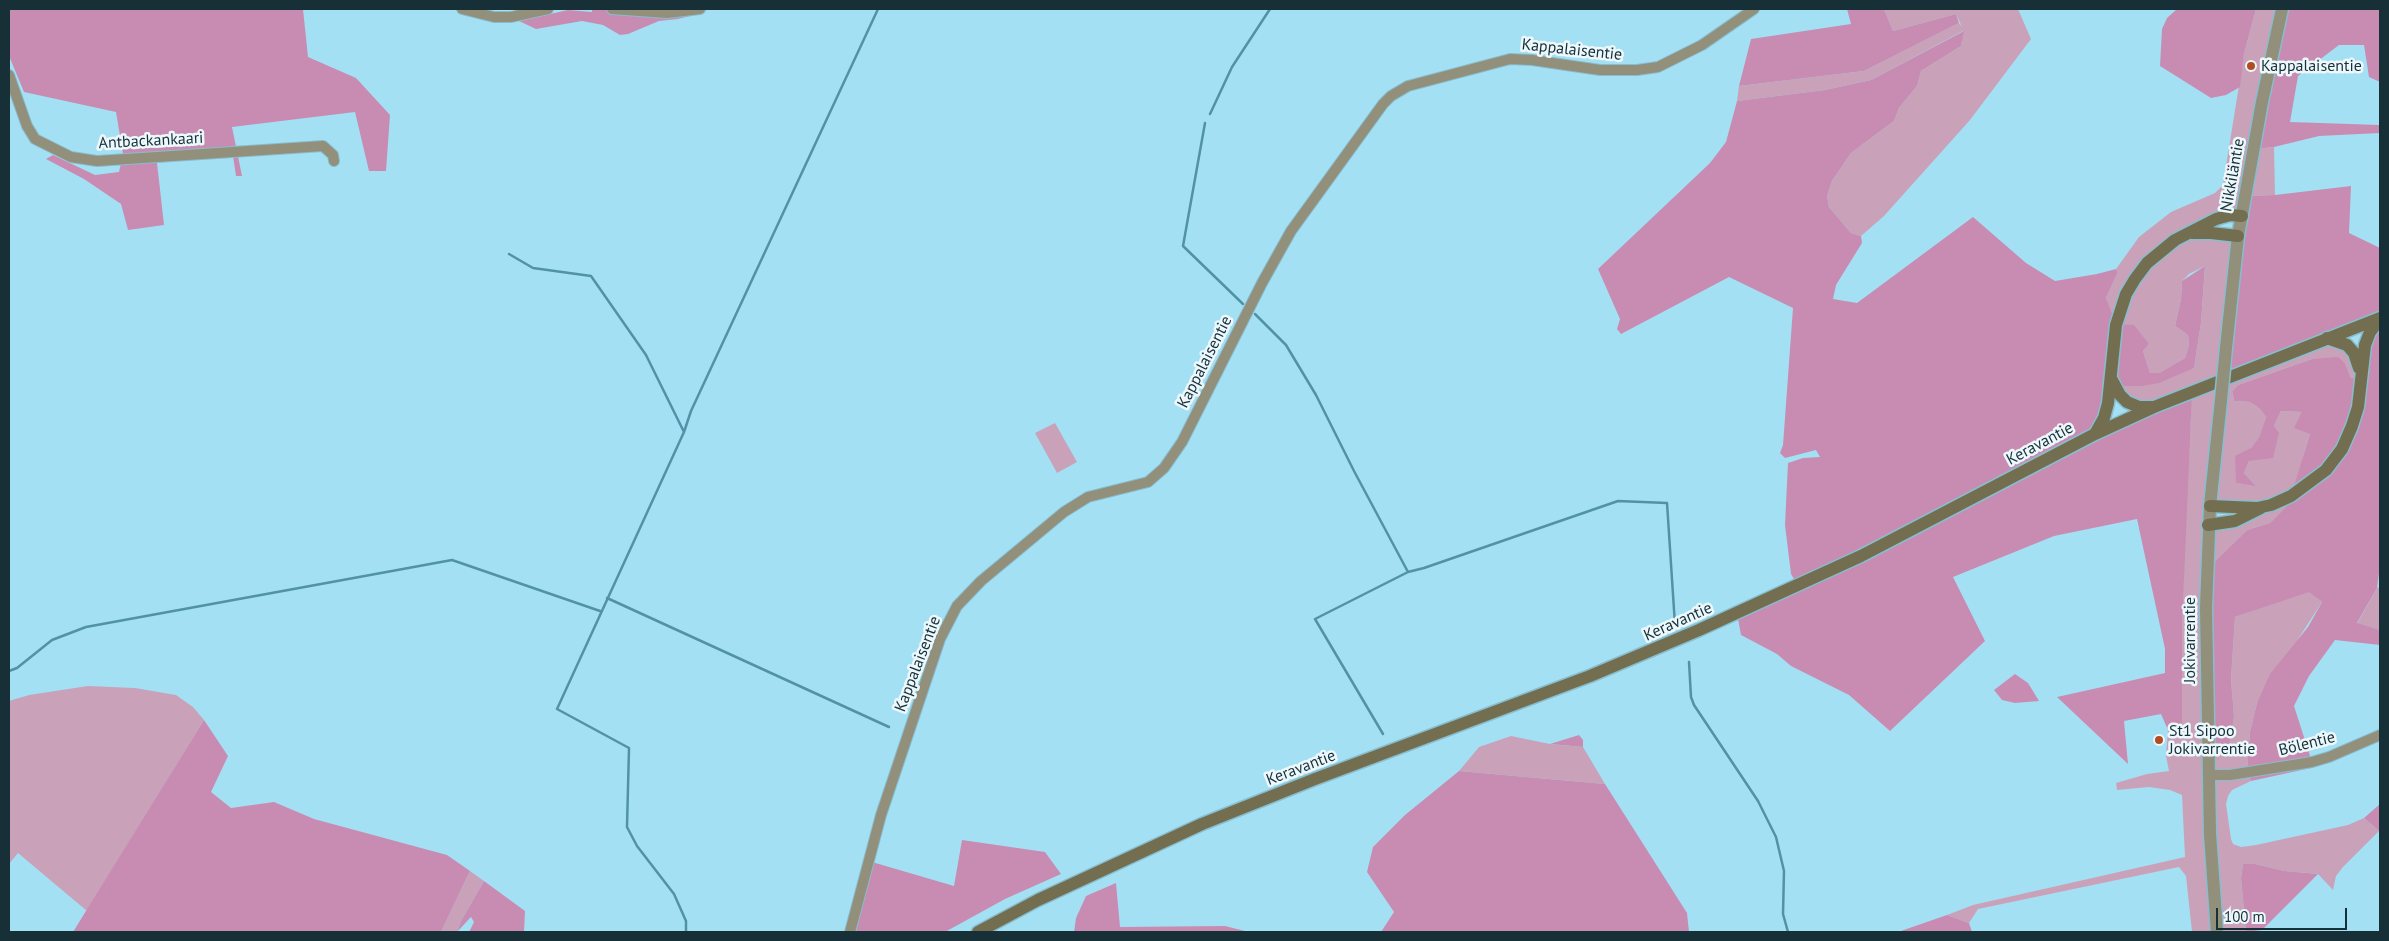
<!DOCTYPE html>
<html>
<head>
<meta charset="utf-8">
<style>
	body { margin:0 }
	#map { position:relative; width:2389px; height:941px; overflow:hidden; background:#a4e0f4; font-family:"PT Sans",sans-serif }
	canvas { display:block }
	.frame { position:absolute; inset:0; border:10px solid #172f37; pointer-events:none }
	.scale { position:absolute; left:2216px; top:908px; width:131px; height:22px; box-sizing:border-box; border:2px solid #172f37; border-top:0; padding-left:6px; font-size:15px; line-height:18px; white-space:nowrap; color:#172f37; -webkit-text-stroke:4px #edf8fc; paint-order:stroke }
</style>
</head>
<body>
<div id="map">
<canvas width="2389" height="941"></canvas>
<div class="frame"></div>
<div class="scale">100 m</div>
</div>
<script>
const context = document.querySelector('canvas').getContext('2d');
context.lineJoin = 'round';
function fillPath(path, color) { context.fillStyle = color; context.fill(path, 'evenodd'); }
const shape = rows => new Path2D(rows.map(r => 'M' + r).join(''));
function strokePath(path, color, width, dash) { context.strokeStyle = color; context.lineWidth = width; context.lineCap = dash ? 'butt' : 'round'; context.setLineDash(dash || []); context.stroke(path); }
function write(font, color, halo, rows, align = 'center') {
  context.font = font + ' "PT Sans",sans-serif'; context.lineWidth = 5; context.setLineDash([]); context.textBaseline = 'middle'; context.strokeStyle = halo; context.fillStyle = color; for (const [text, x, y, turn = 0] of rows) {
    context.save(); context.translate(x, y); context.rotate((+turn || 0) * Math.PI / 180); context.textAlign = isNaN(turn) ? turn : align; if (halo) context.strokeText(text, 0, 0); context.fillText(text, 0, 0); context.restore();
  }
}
const green = shape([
	[1884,9,2018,9,2031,39,1970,120,1884,216,1861,236,1851,233,1829,207,1827,196,1832,181,1851,153,1894,121,1899,108,1917,86,1921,71,1961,46,1963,31,1871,80,1825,90,1737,101,1739,86,1864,71,1959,23,1962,27,1956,14,1893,31],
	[2256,9,2282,9,2254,149,2274,147,2275,195,2246,196,2242,216,2187,233,2238,236,2227,378,2327,338,2347,345,2361,377,2351,378,2345,363,2312,359,2238,385,2232,391,2234,401,2250,402,2260,409,2266,417,2259,437,2251,448,2236,483,2255,485,2244,473,2249,461,2274,426,2281,411,2303,412,2310,434,2303,457,2309,485,2270,523,2247,530,2206,570,2208,757,2229,751,2234,716,2231,679,2235,617,2309,591,2322,602,2257,703,2250,732,2247,771,2251,781,2232,790,2228,796,2226,804,2231,839,2233,844,2241,847,2256,845,2348,825,2364,818,2379,831,2343,867,2336,876,2333,890,2318,874,2285,871,2255,864,2243,864,2241,878,2246,932,2192,932,2186,876,2179,867,1978,909,1969,923,1947,915,1973,905,2185,857,2182,795,2170,790,2149,787,2117,790,2116,783,2147,774,2169,771,2166,756,2168,730,2182,731,2182,626,2187,466,2191,419,2139,407,2114,386,2194,368,2201,323,2205,266,2189,274,2182,281,2181,299,2175,326,2188,335,2189,345,2185,358,2159,373,2150,373,2143,351,2149,344,2115,325,2106,298,2118,272,2116,269,2139,237,2171,212,2215,193,2223,185,2244,54],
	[2210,506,2254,511,2208,524],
	[1055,423,1077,462,1057,473,1035,433],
	[2380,587,2380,630,2357,624,2377,588],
	[88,686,135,688,176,695,193,707,204,720,87,911,18,853,9,864,9,701,29,695],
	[1511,736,1550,744,1583,747,1605,784,1459,771,1479,747],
	[470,871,484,881,461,921,457,932,441,932]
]);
const forest = shape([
	[9,9,303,9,308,57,356,78,390,115,386,171,369,171,355,112,232,127,242,176,236,176,232,149,156,154,164,225,128,230,121,204,84,179,46,159,53,155,95,175,119,172,123,154,116,112,24,92,9,56],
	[592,9,702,9,702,13,678,19,659,21,628,34,620,35,603,25,582,21,536,29,519,21,568,10,592,12],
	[1847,9,1884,9,1893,31,1956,14,1959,23,1864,71,1739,86,1751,39,1851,24],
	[2177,9,2256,9,2244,54,2240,87,2226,95,2211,98,2160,66,2162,29,2167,18],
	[2282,9,2380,9,2380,82,2369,77,2364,45,2339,45,2298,76,2290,122,2380,125,2380,133,2319,136,2274,147,2254,149],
	[1964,31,1961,46,1921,71,1917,86,1899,108,1894,121,1851,153,1832,181,1827,196,1829,207,1851,233,1861,236,1862,243,1836,285,1833,299,1857,303,1973,217,2026,263,2055,281,2097,274,2116,269,2118,272,2106,298,2116,324,2134,325,2149,344,2143,351,2150,373,2159,373,2185,358,2189,345,2188,335,2175,326,2181,299,2182,281,2205,266,2201,323,2194,368,2159,383,2142,386,2114,386,2095,433,2192,392,2182,626,2182,731,2168,730,2161,714,2124,721,2128,764,2057,697,2165,673,2165,649,2137,519,2054,536,1953,577,1985,641,1890,731,1849,695,1791,666,1777,654,1741,635,1737,613,1798,586,1791,574,1785,525,1788,463,1803,458,1820,457,1816,450,1785,458,1780,453,1783,445,1793,308,1729,277,1621,334,1617,329,1620,319,1598,269,1710,163,1726,142,1737,101,1825,90,1871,80],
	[2351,186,2349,233,2380,248,2380,318,2227,378,2246,196,2275,195],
	[2380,319,2380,566,2377,588,2357,623,2380,630,2380,645,2335,640,2309,676,2294,706,2312,762,2311,768,2251,781,2247,771,2250,732,2257,703,2270,674,2308,627,2322,602,2309,592,2235,617,2231,679,2234,716,2229,752,2208,757,2206,570,2247,530,2270,523,2306,487,2291,496,2310,434,2294,428,2302,412,2281,411,2274,426,2279,433,2273,458,2249,461,2244,473,2256,486,2236,483,2235,456,2251,448,2259,437,2266,417,2260,409,2250,402,2234,401,2232,391,2238,385,2312,359,2338,357,2345,363,2351,378,2360,377],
	[2015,674,2028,683,2039,701,2015,703,2002,700,1994,690],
	[204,720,228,756,211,792,231,808,274,802,314,819,447,855,470,871,441,932,73,932],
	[1579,735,1583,740,1583,747,1550,744],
	[1459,771,1605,784,1687,913,1689,932,1381,932,1394,912,1367,872,1373,847,1405,815],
	[2380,804,2380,830,2379,831,2364,818],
	[962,840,1045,852,1061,874,1005,899,945,932,856,932,872,862,954,886],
	[2243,864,2255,864,2285,871,2318,874,2262,930,2246,932,2241,878],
	[484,881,525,911,524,932,469,932,474,922,471,917,457,932,461,921],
	[1116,883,1120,927,1225,926,1249,932,1074,932,1076,918,1086,896],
	[1947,915,1969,923,1972,932,1898,932]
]);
const stream = shape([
	[1210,114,1232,67,1270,9],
	[1205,123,1183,246,1243,304],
	[509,254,533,268,591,276,646,355,684,432],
	[1255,314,1286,345,1316,395,1354,471,1408,572],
	[607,598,889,727],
	[1689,662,1691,697,1694,705,1758,801,1776,837,1784,871,1783,914,1788,932],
	[9,671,17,668,52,640,86,627,452,560,600,611],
	[1383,734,1315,619,1408,572,1424,568,1618,501,1667,503,1675,625],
	[686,932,686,921,674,894,637,846,627,827,629,748,557,709,684,432,691,411,878,9]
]);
const minor = shape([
	[462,9,494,17,511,17,548,9],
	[612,9,667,13,700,9],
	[9,75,27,126,35,139,71,157,97,161,323,146,333,155,334,161],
	[2208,775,2230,775,2312,762,2329,757,2380,735],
	[850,932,881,815,940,639,957,606,981,581,1064,512,1088,497,1148,482,1164,468,1182,442,1262,283,1291,231,1383,104,1391,96,1408,86,1510,59,1532,60,1600,70,1637,70,1658,67,1702,45,1754,9]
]);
const tertiary = shape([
	[2226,348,2238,236,2262,102,2282,9],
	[2217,932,2210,834,2206,608,2210,506,2221,400]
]);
const secondary = shape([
	[2192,233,2211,233,2238,236],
	[2327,338,2347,345,2354,353,2359,368],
	[2112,380,2120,395,2127,402,2139,407,2151,407],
	[2095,434,2104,418,2108,403,2116,325,2126,294,2135,279,2147,263,2175,240,2216,219,2230,215,2242,216],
	[2210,506,2257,508,2271,505,2291,496,2326,470,2342,449,2352,426,2358,407,2365,345,2370,332,2380,319],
	[2208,525,2235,521,2261,508],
	[978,932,1038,900,1202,824,1315,779,1590,676,1699,630,1861,556,2095,434,2154,407,2380,318]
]);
const tertiaryBridge = shape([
	[2221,400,2226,348]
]);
const markers = [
	[2251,66,5,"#b34c22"],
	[2159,740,5,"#b34c22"]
];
const streetNames = [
	["Kappalaisentie",1572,50,6],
	["Antbackankaari",151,141,-3],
	["Nikkiläntie",2233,175,-80],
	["Kappalaisentie",1205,362,-63],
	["Keravantie",2040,444,-28],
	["Keravantie",1678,622,-24],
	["Jokivarrentie",2190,640,-90],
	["Kappalaisentie",918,664,-69],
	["Bölentie",2307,744,-14],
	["Keravantie",1301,768,-21]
];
const poiNames = [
	["Kappalaisentie",2261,66],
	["St1 Sipoo",2169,731],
	["Jokivarrentie",2169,749]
];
fillPath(green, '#c9a2ba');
fillPath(forest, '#c88cb2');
strokePath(stream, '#5192a7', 2.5);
strokePath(minor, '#88bdce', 12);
strokePath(tertiary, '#88bdce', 15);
strokePath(secondary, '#88bdce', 15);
strokePath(minor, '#928f7b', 10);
strokePath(tertiary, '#928f7b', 12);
strokePath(secondary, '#726e4f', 12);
strokePath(tertiaryBridge, '#88bdce', 15, []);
strokePath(tertiaryBridge, '#928f7b', 12);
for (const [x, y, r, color] of markers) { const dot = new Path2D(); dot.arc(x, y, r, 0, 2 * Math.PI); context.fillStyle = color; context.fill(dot); strokePath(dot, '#edf8fc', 2); }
write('16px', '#172f37', '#edf8fc', streetNames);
write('16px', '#172f37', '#edf8fc', poiNames, 'left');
</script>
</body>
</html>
